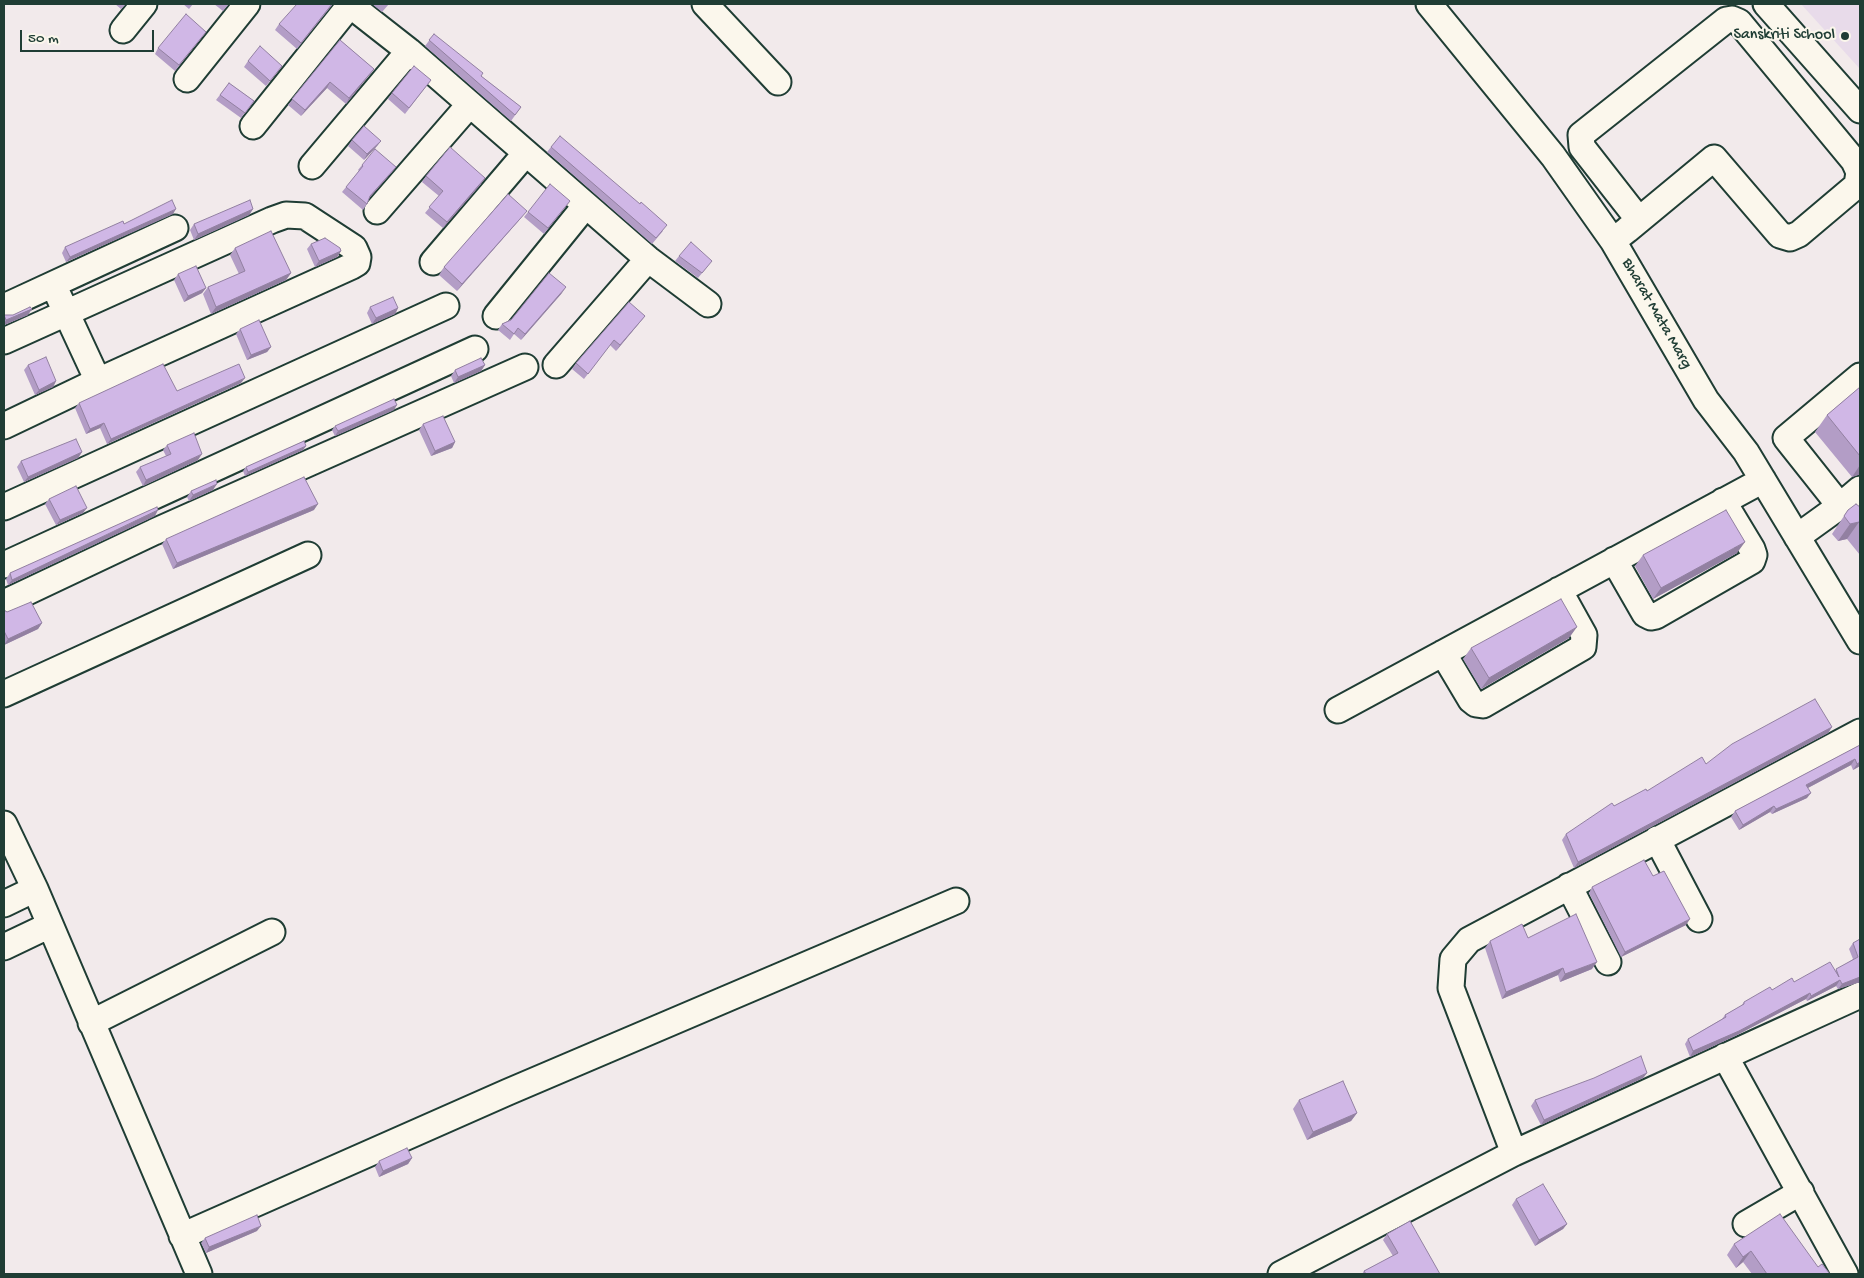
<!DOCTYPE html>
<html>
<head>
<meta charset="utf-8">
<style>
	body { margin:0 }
	#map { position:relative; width:1864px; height:1278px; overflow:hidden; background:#f2eaeb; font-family:"Gochi Hand",sans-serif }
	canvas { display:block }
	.frame { position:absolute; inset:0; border:5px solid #1f3d34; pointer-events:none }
	.scale { position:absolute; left:20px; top:30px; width:134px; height:22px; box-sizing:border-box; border:2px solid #1f3d34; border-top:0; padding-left:6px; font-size:15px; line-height:18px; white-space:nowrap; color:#1f3d34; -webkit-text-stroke:4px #fbf7ec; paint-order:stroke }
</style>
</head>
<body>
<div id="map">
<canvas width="1864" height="1278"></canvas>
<div class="frame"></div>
<div class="scale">50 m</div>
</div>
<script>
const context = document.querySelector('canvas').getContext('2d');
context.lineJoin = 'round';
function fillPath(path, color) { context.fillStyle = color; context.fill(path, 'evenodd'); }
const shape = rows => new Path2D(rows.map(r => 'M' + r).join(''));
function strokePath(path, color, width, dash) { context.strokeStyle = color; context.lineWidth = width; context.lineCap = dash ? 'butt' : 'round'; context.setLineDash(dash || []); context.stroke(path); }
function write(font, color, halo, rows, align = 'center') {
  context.font = font + ' "Gochi Hand",sans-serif'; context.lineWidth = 4; context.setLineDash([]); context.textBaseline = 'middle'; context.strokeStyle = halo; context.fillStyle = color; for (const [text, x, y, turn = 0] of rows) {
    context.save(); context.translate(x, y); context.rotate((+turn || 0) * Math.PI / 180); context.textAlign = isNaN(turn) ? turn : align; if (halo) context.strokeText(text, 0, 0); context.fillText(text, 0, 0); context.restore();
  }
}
const built = shape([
	[1801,4,1860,4,1860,69]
]);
const minor = shape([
	[349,4,409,51,648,259,708,304],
	[705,4,778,82],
	[1429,4,1553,156,1613,241,1706,400,1746,452,1860,641],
	[1766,4,1860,110],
	[123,30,144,4],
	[187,79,247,4],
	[253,126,350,5],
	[312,166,409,51],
	[377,211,470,104],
	[1613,241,1627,230,1714,158,1780,235,1790,238,1799,234,1857,185,1859,172,1854,161,1739,22,1732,19,1726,20,1581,135,1582,147,1639,220],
	[433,262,526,153],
	[59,297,98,381],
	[4,307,175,228],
	[496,316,586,205],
	[4,341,272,220,286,215,305,216,354,248,358,257,357,263,352,266,98,381,4,426],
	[556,365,648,259],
	[1840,506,1860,489],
	[4,507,446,306],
	[1797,537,1840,506,1786,438,1860,376],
	[1614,560,1645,614,1651,617,1656,616,1752,561,1754,555,1752,549,1723,501],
	[4,565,475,349],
	[4,603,154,532,525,367],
	[1443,653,1471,700,1476,704,1483,705,1583,647,1584,635,1559,590],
	[4,694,308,555],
	[1338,710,1763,480],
	[4,824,35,889,199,1274],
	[1657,839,1699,919],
	[1569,886,1608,962],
	[4,904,35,889],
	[4,947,50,925],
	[91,1023,272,932],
	[1725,1056,1845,1274],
	[1514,1153,1451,988,1453,959,1469,940,1860,732],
	[1746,1224,1801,1192],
	[182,1236,508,1092,956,901],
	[1281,1274,1514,1153,1860,995]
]);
const wall = shape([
	[115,4,126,4,121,9],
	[183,4,193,4,189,9],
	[214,4,229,4,223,11],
	[333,4,297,49,275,30,279,24],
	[372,4,389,4,382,12],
	[434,34,481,76,521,107,511,121,425,46],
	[202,37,175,71,155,54,158,48],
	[340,40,374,69,346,104,327,88,301,116,288,105],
	[248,61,282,66,266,86,244,67],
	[431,80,405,114,388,99,392,93],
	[229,83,254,101,241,118,216,100],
	[352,140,381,141,377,146,364,160,348,146],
	[551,147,663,231,652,244,547,152],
	[362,165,392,172,369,198,367,204,363,210,342,192,359,171,358,170],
	[426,176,481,184,443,228,425,213,439,196,422,182],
	[570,201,544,234,524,217,528,212],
	[253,209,249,215,194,240,190,230,194,224],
	[173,214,66,262,62,253,65,247,124,224],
	[521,218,457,291,439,275,444,267],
	[311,244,341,251,337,257,315,267,307,249],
	[235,248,291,273,286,280,211,314,203,294,208,287,239,274,230,255],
	[679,256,708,266,698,278,675,261],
	[178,274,206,288,202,293,184,302,174,280],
	[562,293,521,340,514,334,510,340,498,330,502,324],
	[370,307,398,308,395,314,372,324,367,313],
	[4,315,28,315,4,325],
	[645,316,616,351,610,345,584,379,572,369,576,363],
	[240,329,271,347,267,352,247,360,236,334],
	[28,365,56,381,53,387,35,395,24,370],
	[485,365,481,371,454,383,451,376,455,370],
	[241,383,107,444,100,428,86,434,75,408,79,403],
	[1860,387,1860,475,1858,475,1852,477,1815,432,1827,415],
	[394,410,335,436,332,430,335,426],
	[423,424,455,442,452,448,431,456,419,430],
	[167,445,198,460,143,486,136,472,140,467,166,456,163,450],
	[306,446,303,450,245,476,243,471,246,467],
	[82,452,78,458,24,482,17,467,21,461],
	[213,490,189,501,187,497,191,491],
	[49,499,83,513,56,525,45,504],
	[1860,507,1860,555,1847,539,1838,541,1832,534,1848,510],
	[314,510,173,569,162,544,166,539],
	[155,516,8,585,6,579,10,573],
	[1737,553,1653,599,1635,566,1643,555],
	[4,610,7,612,42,623,38,629,4,645],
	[1569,638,1481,689,1463,659,1471,648],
	[1832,727,1828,733,1574,868,1562,840,1566,834,1614,806,1647,791,1706,764],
	[1860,745,1860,766,1853,770,1851,765,1808,788,1807,798,1772,814,1770,812,1739,830,1731,817,1735,811],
	[1653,876,1686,925,1621,957,1589,893,1592,887],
	[1528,938,1592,969,1560,982,1558,975,1502,999,1485,948,1490,941],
	[1860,939,1860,982,1838,989,1836,986,1807,1001,1806,999,1735,1036,1690,1057,1685,1044,1688,1039,1722,1019,1725,1015,1741,1006,1744,1002,1772,990,1794,982,1835,971,1853,959,1849,949,1853,943],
	[1647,1073,1643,1078,1541,1125,1531,1106,1535,1100],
	[1299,1100,1357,1113,1351,1121,1307,1140,1293,1109],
	[412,1158,408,1164,379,1177,375,1167,379,1161],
	[1516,1199,1567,1224,1563,1229,1535,1246,1512,1205],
	[257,1231,206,1253,201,1243,205,1238],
	[1387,1234,1440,1274,1362,1274,1364,1271,1393,1256,1383,1240],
	[1734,1244,1818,1267,1830,1274,1752,1274,1743,1262,1736,1268,1727,1255]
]);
const shadedWall = shape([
	[374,69,346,104,349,98],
	[330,82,327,88,301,116,305,110],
	[381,141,377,146,364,160,367,154],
	[396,167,392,172,366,202,370,196],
	[485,178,481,184,443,228,447,222],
	[176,209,173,214,66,262,70,257],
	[253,209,249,215,194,240,198,234],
	[527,211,521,218,457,291,462,284],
	[341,251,337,257,315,267,319,261],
	[291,273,286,280,211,314,216,307],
	[566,287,562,293,521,340,525,334],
	[206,288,202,293,184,302,188,296],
	[398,308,395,314,372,324,376,318],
	[32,309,28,315,4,325,4,324,6,320],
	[645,316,641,321,616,351,620,345],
	[271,347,267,352,247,360,251,355],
	[485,365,481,371,454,383,458,377],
	[245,378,241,383,107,444,111,439],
	[56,381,53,387,35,395,39,390],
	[397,405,394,410,335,436,338,431],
	[104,423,100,428,86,434,90,429],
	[455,442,452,448,431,456,435,451],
	[306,446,303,450,245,476,248,472],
	[82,452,78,458,24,482,28,477],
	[202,454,198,460,143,486,146,480],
	[1860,465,1860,475,1858,475,1852,477],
	[217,484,213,490,189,501,193,495],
	[318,504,314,510,173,569,177,563],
	[87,508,83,513,56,525,60,520],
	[158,510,155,516,8,585,12,580],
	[1859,522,1847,539,1838,541,1850,524],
	[1745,542,1737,553,1653,599,1661,588],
	[42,623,38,629,4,645,8,639],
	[1577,627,1569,638,1481,689,1489,678],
	[1832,727,1828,733,1574,868,1578,862],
	[1855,759,1851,765,1802,791,1806,785],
	[1860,762,1860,766,1853,770,1857,764],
	[1811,793,1807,798,1772,814,1776,809],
	[1774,806,1770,812,1739,830,1743,825],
	[1690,919,1686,925,1621,957,1625,952],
	[1597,962,1592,969,1560,982,1565,974],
	[1563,968,1558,975,1502,999,1506,992],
	[1860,977,1860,982,1838,989,1842,984],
	[1840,980,1836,986,1807,1001,1811,996],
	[1810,993,1806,999,1735,1036,1690,1057,1693,1051],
	[1647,1073,1643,1078,1541,1125,1544,1120],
	[1357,1113,1351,1121,1307,1140,1313,1132],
	[412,1158,408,1164,379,1177,383,1171],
	[1567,1224,1563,1229,1535,1246,1539,1240],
	[261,1226,257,1231,206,1253,209,1247],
	[1751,1251,1743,1262,1736,1268,1743,1257]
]);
const building = shape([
	[297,4,332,4,301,43,279,24,297,4],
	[186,14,206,32,179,65,158,48,186,14],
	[434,34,483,73,481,76,521,107,515,115,429,40,434,34],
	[340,40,374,69,349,98,330,82,305,110,292,99,340,40],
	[260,46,282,66,270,81,248,61,260,46],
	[414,66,431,80,409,108,392,93,414,66],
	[229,83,254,101,245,113,220,95,229,83],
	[364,126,381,141,367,154,352,140,364,126],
	[560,136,640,204,641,202,667,225,656,238,551,147,560,136],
	[450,147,485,178,447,222,429,207,443,191,426,176,450,147],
	[375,149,396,167,370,196,367,204,346,187,363,166,362,165,375,149],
	[550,184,570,201,548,228,528,212,550,184],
	[508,194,527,211,462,284,444,267,508,194],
	[172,200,176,209,70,257,65,247,123,221,124,224,172,200],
	[250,200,253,209,198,234,194,224,250,200],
	[271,231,291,273,216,307,208,287,245,271,235,248,271,231],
	[325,238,340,248,341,251,319,261,311,244,325,238],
	[691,242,712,261,702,273,679,256,691,242],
	[196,266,206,288,188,296,178,274,196,266],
	[549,273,566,287,525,334,518,328,514,334,502,324,511,320,549,273],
	[393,297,398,308,376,318,370,307,393,297],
	[629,302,645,316,620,345,614,340,588,374,576,363,629,302],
	[30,307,32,309,6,320,4,315,13,315,30,307],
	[259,320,271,347,251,355,240,329,259,320],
	[46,357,56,381,39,390,28,365,46,357],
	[481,358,485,365,458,377,455,370,481,358],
	[163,364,177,391,239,364,245,378,111,439,104,423,90,429,79,403,163,364],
	[1860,387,1860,456,1827,415,1860,387],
	[394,399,397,405,338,431,335,426,394,399],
	[443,416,455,442,435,451,423,424,443,416],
	[194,433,202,454,146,480,140,467,171,454,167,445,194,433],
	[76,439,82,452,28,477,21,461,76,439],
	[304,441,306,446,248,472,246,467,304,441],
	[304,477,318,504,177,563,166,539,304,477],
	[216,480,217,484,193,495,191,491,216,480],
	[76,486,87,508,60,520,49,499,76,486],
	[1856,504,1860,507,1860,523,1859,522,1850,524,1844,516,1848,510,1856,504],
	[157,507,158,510,12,580,10,573,157,507],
	[1726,510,1745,542,1661,588,1643,555,1726,510],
	[1561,599,1577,627,1489,678,1471,648,1561,599],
	[31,602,42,623,8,639,4,631,4,610,7,612,31,602],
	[1815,699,1832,727,1578,862,1566,834,1612,803,1614,806,1646,789,1647,791,1702,757,1706,764,1732,744,1815,699],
	[1860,745,1860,762,1857,764,1855,759,1806,785,1811,793,1776,809,1774,806,1743,825,1735,811,1860,745],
	[1644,860,1653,876,1664,871,1690,919,1625,952,1592,887,1644,860],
	[1576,914,1597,962,1565,974,1563,968,1506,992,1490,941,1522,924,1528,938,1576,914],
	[1860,939,1860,977,1842,984,1840,980,1811,996,1810,993,1739,1031,1693,1051,1688,1039,1726,1017,1725,1015,1744,1004,1744,1002,1770,987,1772,990,1792,978,1794,982,1830,962,1839,977,1836,969,1858,957,1853,943,1860,939],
	[1641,1056,1647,1073,1544,1120,1535,1100,1594,1078,1641,1056],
	[1343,1081,1357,1113,1313,1132,1299,1100,1343,1081],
	[407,1148,412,1158,383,1171,379,1161,407,1148],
	[1543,1184,1567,1224,1539,1240,1516,1199,1543,1184],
	[1780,1214,1818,1267,1822,1264,1830,1274,1767,1274,1751,1251,1743,1257,1734,1244,1780,1214],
	[257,1215,261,1226,209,1247,205,1238,257,1215],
	[1410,1221,1440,1274,1366,1274,1364,1271,1398,1253,1387,1234,1410,1221]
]);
const markers = [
	[1845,36,5,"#1f3d34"]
];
const poiNames = [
	["Sanskriti School",1835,36]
];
const streetNames = [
	["Bharat Mata Marg",1656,314,60]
];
fillPath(built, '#e8dbea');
strokePath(minor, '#1f3d34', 29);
strokePath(minor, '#fbf7ec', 25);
fillPath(wall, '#b39dc6');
fillPath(shadedWall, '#9280a1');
fillPath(building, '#d0b7e6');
strokePath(building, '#9280a1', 1);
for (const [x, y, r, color] of markers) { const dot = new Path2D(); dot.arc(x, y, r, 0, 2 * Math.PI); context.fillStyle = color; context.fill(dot); strokePath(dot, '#fbf7ec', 2); }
write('16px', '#1f3d34', '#fbf7ec', poiNames, 'right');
write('16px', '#1f3d34', '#fbf7ec', streetNames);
</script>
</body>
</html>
